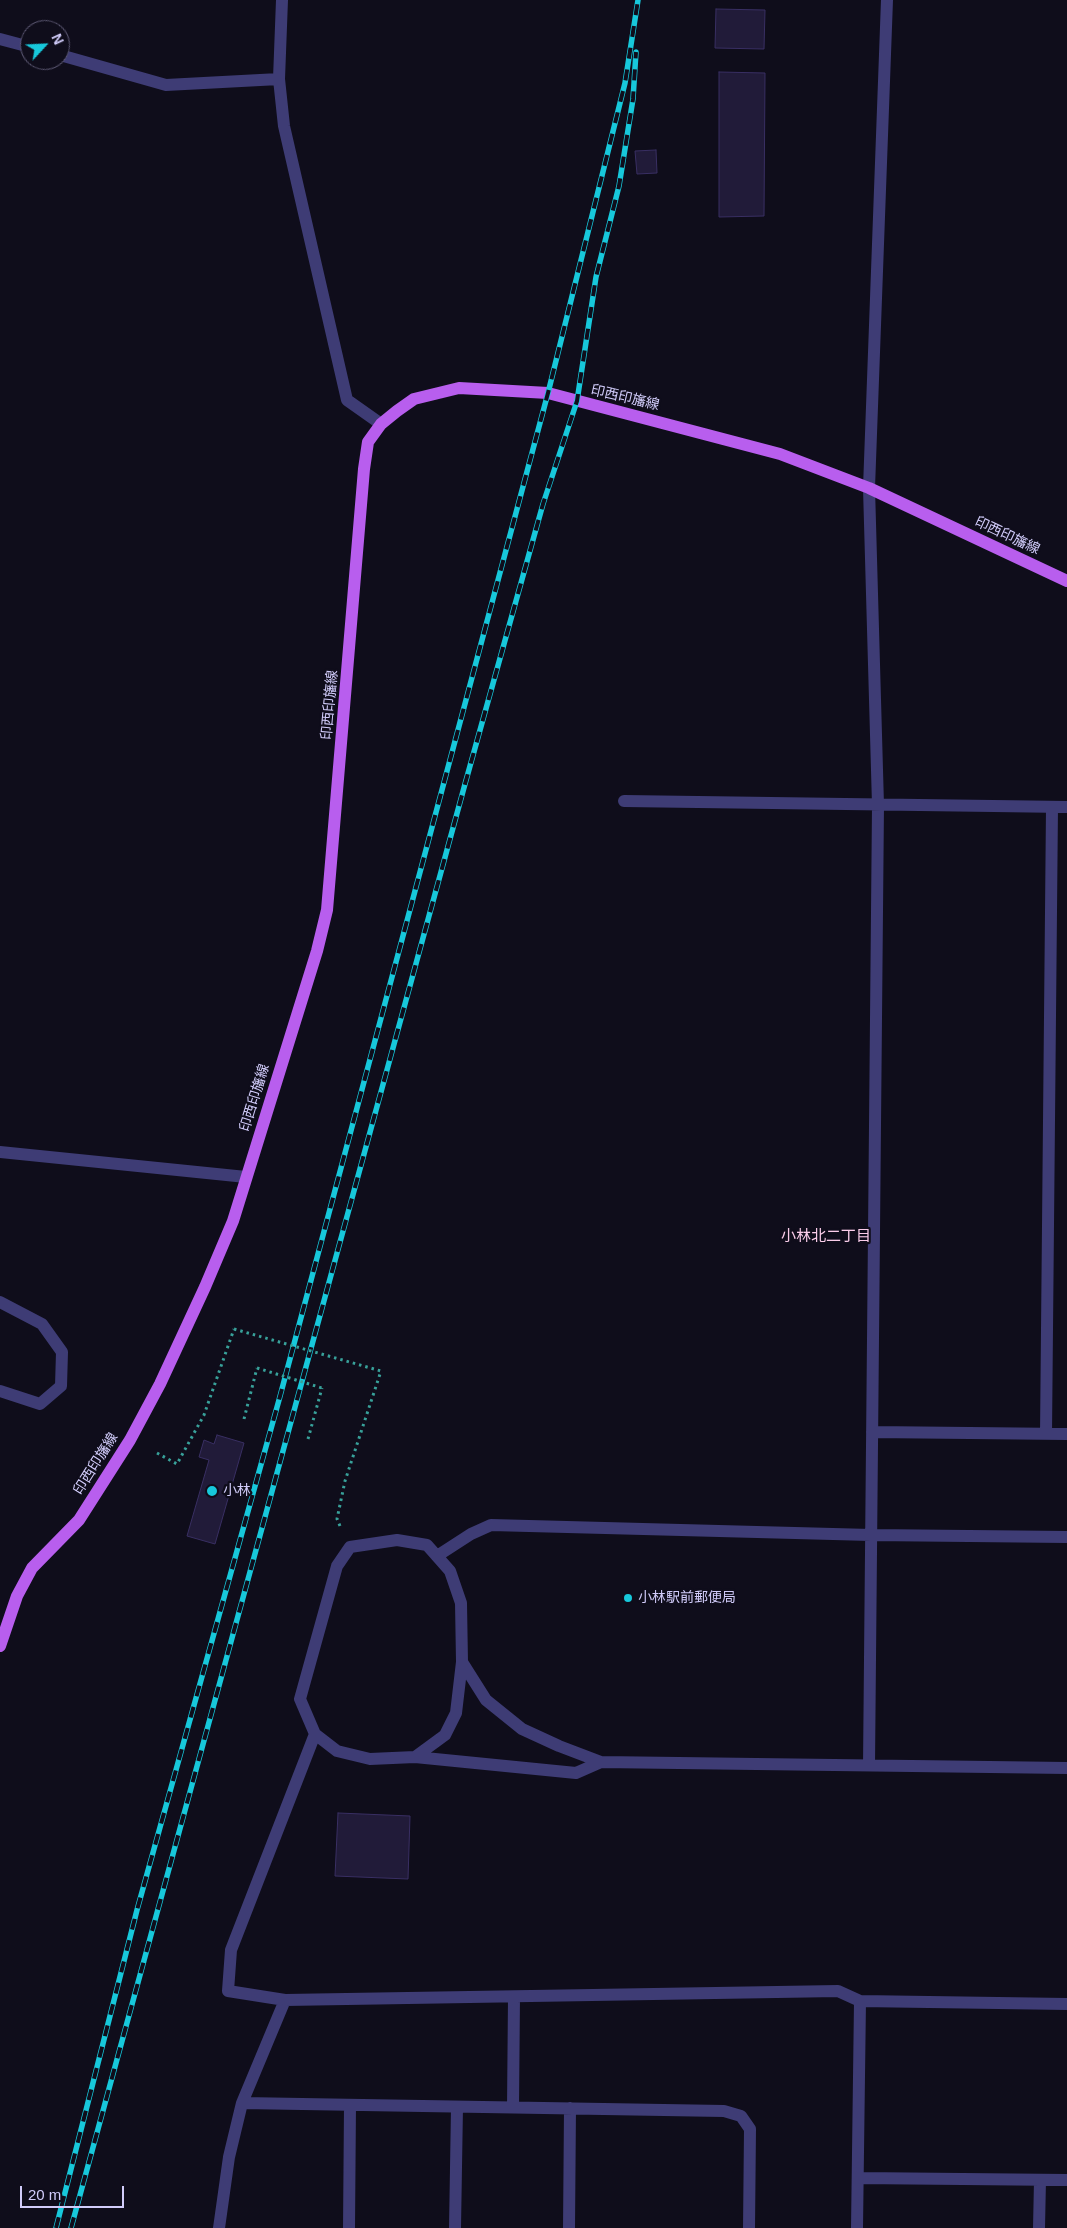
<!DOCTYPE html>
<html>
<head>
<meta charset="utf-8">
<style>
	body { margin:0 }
	#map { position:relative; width:1067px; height:2228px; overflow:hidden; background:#0f0d1b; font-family:Arial,sans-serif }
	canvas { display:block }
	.north { position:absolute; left:20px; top:20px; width:50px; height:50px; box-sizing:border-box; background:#0f0d1b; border:1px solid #5d5974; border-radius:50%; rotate:65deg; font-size:14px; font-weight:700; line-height:20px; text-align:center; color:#d1ccfa }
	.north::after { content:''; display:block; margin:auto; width:18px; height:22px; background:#17c8db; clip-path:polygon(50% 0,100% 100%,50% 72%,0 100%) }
	.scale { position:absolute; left:20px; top:2186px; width:104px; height:22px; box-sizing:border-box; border:2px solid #d1ccfa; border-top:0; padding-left:6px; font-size:15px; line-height:18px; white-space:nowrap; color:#d1ccfa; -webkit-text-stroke:4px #0f0d1b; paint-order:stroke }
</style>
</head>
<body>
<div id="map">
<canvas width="1067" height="2228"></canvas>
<div class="north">N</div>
<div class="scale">20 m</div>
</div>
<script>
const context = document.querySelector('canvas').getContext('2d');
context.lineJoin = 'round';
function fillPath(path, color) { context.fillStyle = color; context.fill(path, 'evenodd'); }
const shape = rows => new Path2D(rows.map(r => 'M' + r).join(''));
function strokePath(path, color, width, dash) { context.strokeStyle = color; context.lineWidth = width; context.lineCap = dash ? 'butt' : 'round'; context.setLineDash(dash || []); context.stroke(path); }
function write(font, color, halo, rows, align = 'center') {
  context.font = font + ' Arial,"Noto Sans JP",sans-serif'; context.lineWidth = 4.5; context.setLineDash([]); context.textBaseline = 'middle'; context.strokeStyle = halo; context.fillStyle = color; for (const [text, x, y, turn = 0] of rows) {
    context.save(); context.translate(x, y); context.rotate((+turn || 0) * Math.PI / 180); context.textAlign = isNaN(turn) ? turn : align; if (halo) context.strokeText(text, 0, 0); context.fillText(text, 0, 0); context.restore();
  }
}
const building = shape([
	[716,9,765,10,764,49,715,48,716,9],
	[719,72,765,73,764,216,719,217,719,72],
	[656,150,657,173,637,174,635,151,656,150],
	[217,1435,244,1443,215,1544,187,1536,209,1460,199,1457,204,1440,214,1444,217,1435],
	[338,1813,410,1816,408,1879,335,1876,338,1813]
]);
const path = shape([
	[244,1419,257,1368],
	[308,1439,322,1388],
	[157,1453,177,1464,204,1415,234,1329],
	[340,1526,337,1519,345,1481,381,1371]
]);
const minor = shape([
	[282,0,279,79,284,126,347,400,381,424],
	[0,39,30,47],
	[60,55,166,85,279,79],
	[624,801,1067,807],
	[0,1152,246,1177],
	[0,1302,42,1324,62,1352,61,1386,40,1404,0,1391],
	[872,1432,1067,1434],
	[1046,1434,1052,807],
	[437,1556,471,1534,491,1525,871,1535,1067,1537],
	[315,1734,231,1950,228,1991,285,2000,838,1991,860,2001],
	[415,1757,445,1735,456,1713,462,1662],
	[601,1762,576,1773,415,1757,370,1759,337,1751,315,1734,300,1699,337,1566,350,1547,397,1540,427,1545,450,1571,461,1603,462,1662,486,1700,522,1729,559,1746,601,1762,1067,1768],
	[869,1765,878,805,869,488,887,0],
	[242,2103,724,2111,741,2116,750,2129,749,2228],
	[513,2107,514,1997],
	[858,2178,1067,2180],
	[219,2228,229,2157,242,2103,285,2000],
	[349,2228,350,2105],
	[455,2228,457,2107],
	[569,2228,570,2108],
	[857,2228,860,2001,1067,2004],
	[1039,2228,1040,2180]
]);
const major = shape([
	[0,1646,17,1596,32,1568,79,1520,130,1440,160,1384,205,1287,233,1221,317,951,327,910,364,469,368,442,381,424,397,411,414,399,459,388,548,393,780,454,869,488,1067,581]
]);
const rail = shape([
	[56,2228,137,1910,279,1400,548,393,625,83,638,0],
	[71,2228,465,784,543,504,577,401,596,277,619,186,633,99,636,52]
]);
const pathBridge = shape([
	[234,1329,381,1371],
	[257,1368,322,1388]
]);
const markers = [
	[212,1491,6,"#17c8db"],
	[628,1598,5,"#17c8db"]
];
const streetNames = [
	["印西印旛線",625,398,13],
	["印西印旛線",1007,536,25],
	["印西印旛線",330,705,-85],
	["印西印旛線",255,1098,-73],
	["印西印旛線",96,1464,-58]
];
const poiNames = [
	["小林",223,1491],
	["小林駅前郵便局",638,1598]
];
const neighbourhoodNames = [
	["小林北二丁目",826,1237]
];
fillPath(building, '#211b39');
strokePath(building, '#392f63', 1);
strokePath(path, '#38a19a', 3, [2.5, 4]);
strokePath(minor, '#3e3c75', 12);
strokePath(major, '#b85eee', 12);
strokePath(rail, '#17c8db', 5.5);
strokePath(rail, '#0f0d1b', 4, [11]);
strokePath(pathBridge, '#38a19a', 3, [2.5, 4]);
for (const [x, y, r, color] of markers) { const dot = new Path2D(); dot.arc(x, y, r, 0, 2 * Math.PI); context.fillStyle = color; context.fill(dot); strokePath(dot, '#0f0d1b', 2); }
write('14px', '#d1ccfa', '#0f0d1b', streetNames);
write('14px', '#d1ccfa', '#0f0d1b', poiNames, 'left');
write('15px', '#facdea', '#0f0d1b', neighbourhoodNames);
</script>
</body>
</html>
